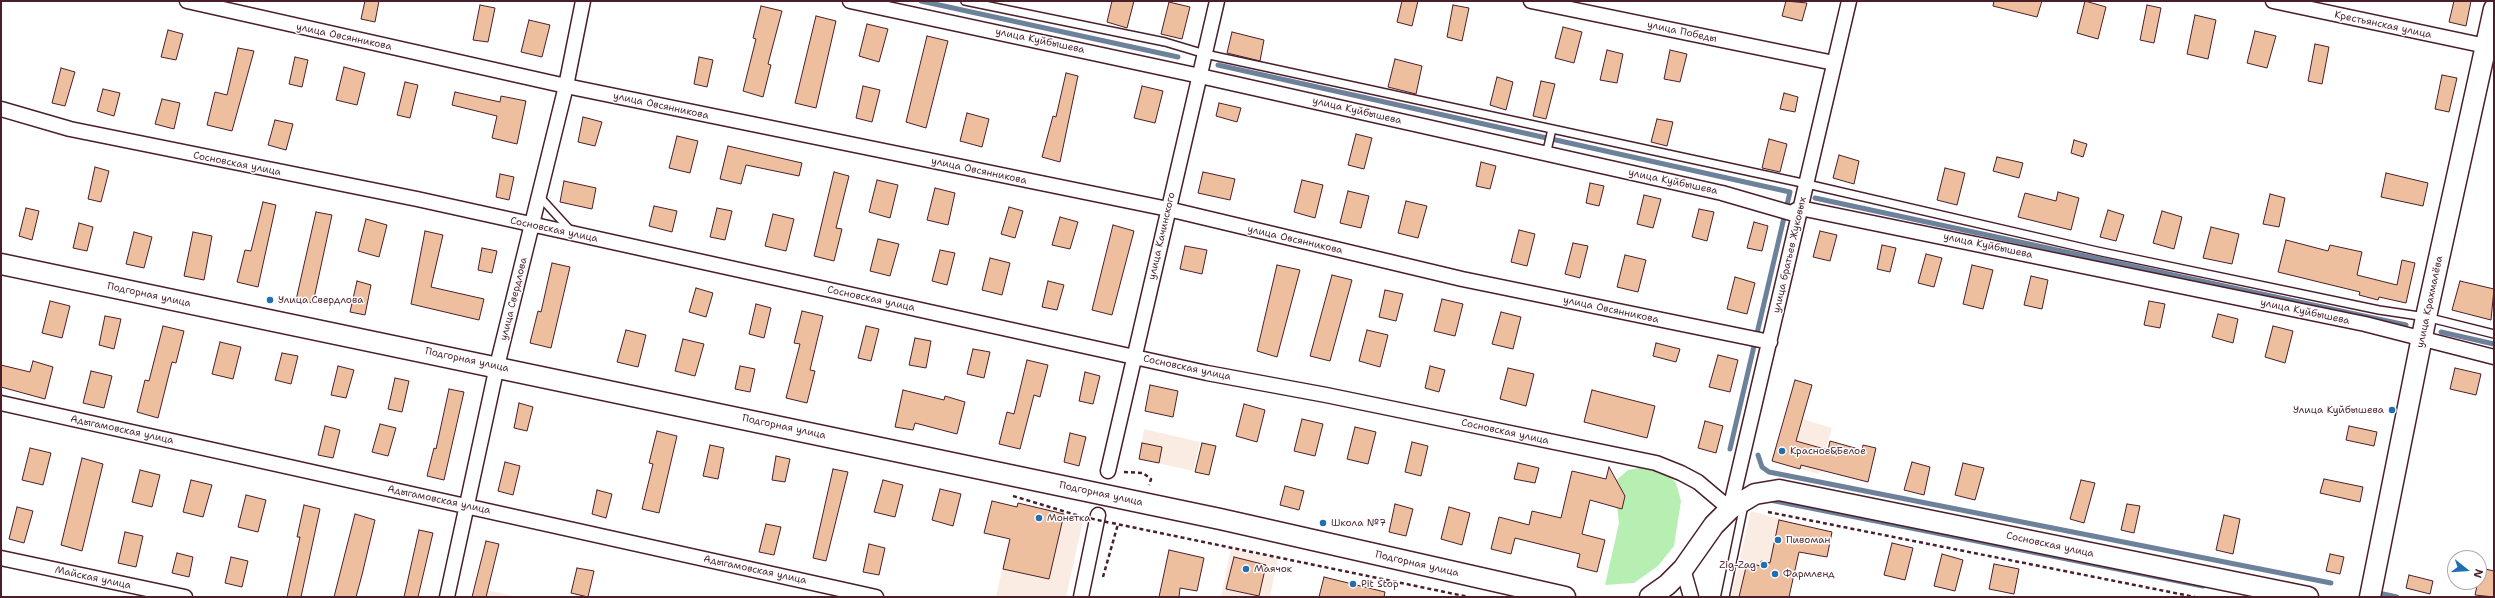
<!DOCTYPE html>
<html>
<head>
<meta charset="utf-8">
<style>
	body { margin:0 }
	#map { position:relative; width:2495px; height:598px; overflow:hidden; background:#fff; font-family:"Shantell Sans",sans-serif }
	canvas { display:block }
	.frame { position:absolute; inset:0; border:2px solid #4a1f2b; pointer-events:none }
	.north { position:absolute; left:2447px; top:550px; width:40px; height:40px; box-sizing:border-box; background:#fff; border:1px solid #b7a5aa; border-radius:50%; rotate:107deg; font-size:11px; font-weight:700; line-height:16px; text-align:center; color:#4a1f2b }
	.north::after { content:''; display:block; margin:auto; width:14px; height:18px; background:#1f6fb2; clip-path:polygon(50% 0,100% 100%,50% 72%,0 100%) }
</style>
</head>
<body>
<div id="map">
<canvas width="2495" height="598"></canvas>
<div class="frame"></div>
<div class="north">N</div>
</div>
<script>
const context = document.querySelector('canvas').getContext('2d');
context.lineJoin = 'round';
function fillPath(path, color) { context.fillStyle = color; context.fill(path, 'evenodd'); }
const shape = rows => new Path2D(rows.map(r => 'M' + r).join(''));
function strokePath(path, color, width, dash) { context.strokeStyle = color; context.lineWidth = width; context.lineCap = dash ? 'butt' : 'round'; context.setLineDash(dash || []); context.stroke(path); }
function write(font, color, halo, rows, align = 'center') {
  context.font = font + ' "Shantell Sans",sans-serif'; context.lineWidth = 3; context.setLineDash([]); context.textBaseline = 'middle'; context.strokeStyle = halo; context.fillStyle = color; for (const [text, x, y, turn = 0] of rows) {
    context.save(); context.translate(x, y); context.rotate((+turn || 0) * Math.PI / 180); context.textAlign = isNaN(turn) ? turn : align; if (halo) context.strokeText(text, 0, 0); context.fillText(text, 0, 0); context.restore();
  }
}
const built = shape([
	[1786,414,1832,428,1819,474,1772,461],
	[1144,429,1200,442,1193,471,1139,459],
	[1016,506,1083,521,1066,597,996,597],
	[1751,511,1805,526,1789,597,1731,597],
	[1231,549,1278,559,1270,597,1221,597],
	[474,587,518,597,472,597]
]);
const green = shape([
	[1644,467,1666,472,1676,483,1681,501,1674,546,1658,566,1634,583,1605,585,1619,523,1614,482,1628,470]
]);
const stream = shape([
	[921,1,1178,57],
	[1218,65,1790,192,1730,449],
	[1815,198,2406,325],
	[2441,332,2494,344],
	[1758,455,1762,467,1769,472,2331,583],
	[1770,500,2203,586],
	[2383,594,2397,597]
]);
const building = shape([
	[365,1,379,1,375,22,361,19,365,1],
	[1112,1,1134,1,1127,28,1107,22,1112,1],
	[1402,1,1418,1,1412,26,1397,22,1402,1],
	[1786,1,1807,3,1802,21,1782,16,1786,1],
	[1994,1,2042,1,2037,17,1993,6,1994,1],
	[2085,1,2106,7,2098,39,2077,33,2085,1],
	[2454,1,2471,1,2466,26,2449,22,2454,1],
	[1169,2,1190,7,1182,39,1161,34,1169,2],
	[480,5,495,8,488,42,473,40,480,5],
	[1453,5,1469,8,1462,41,1447,37,1453,5],
	[2147,5,2161,8,2154,43,2140,40,2147,5],
	[761,6,782,11,768,64,771,65,763,97,743,91,756,39,753,38,761,6],
	[2195,15,2216,20,2208,59,2187,54,2195,15],
	[816,16,836,21,816,108,795,103,816,16],
	[529,20,550,25,542,57,521,52,529,20],
	[867,24,888,29,879,62,859,56,867,24],
	[1563,27,1582,32,1574,63,1555,58,1563,27],
	[168,30,183,34,176,60,161,57,168,30],
	[2255,31,2276,36,2267,68,2247,63,2255,31],
	[1232,32,1264,40,1260,61,1227,53,1232,32],
	[927,36,948,41,926,128,906,122,927,36],
	[2315,44,2329,47,2322,84,2308,81,2315,44],
	[238,48,254,51,232,131,207,125,215,92,227,95,238,48],
	[1607,50,1623,54,1617,83,1600,80,1607,50],
	[1670,50,1687,54,1680,82,1664,79,1670,50],
	[295,57,308,60,302,87,289,84,295,57],
	[699,57,713,60,707,87,694,84,699,57],
	[1395,59,1422,66,1416,94,1388,87,1395,59],
	[344,67,365,73,357,105,336,100,344,67],
	[61,68,75,72,65,106,52,103,61,68],
	[1066,73,1078,76,1060,162,1042,157,1053,116,1056,117,1066,73],
	[2442,75,2457,78,2449,112,2435,109,2442,75],
	[1497,77,1513,82,1506,110,1490,105,1497,77],
	[1541,81,1555,84,1546,119,1533,116,1541,81],
	[405,82,418,85,410,118,397,115,405,82],
	[863,86,880,90,872,122,856,118,863,86],
	[1142,86,1163,91,1155,123,1134,118,1142,86],
	[103,89,120,93,114,116,97,111,103,89],
	[455,92,500,102,501,96,526,101,517,144,492,138,497,116,452,105,455,92],
	[1784,93,1798,97,1795,112,1780,109,1784,93],
	[162,99,180,103,174,129,155,124,162,99],
	[1219,103,1241,108,1237,122,1216,116,1219,103],
	[967,113,989,119,982,147,960,141,967,113],
	[583,117,602,122,595,146,578,142,583,117],
	[1657,119,1673,122,1667,146,1651,142,1657,119],
	[275,120,293,124,286,150,268,145,275,120],
	[1356,134,1372,138,1364,169,1348,165,1356,134],
	[677,136,698,141,690,173,669,168,677,136],
	[1769,139,1787,144,1780,172,1762,168,1769,139],
	[2074,140,2087,144,2083,157,2071,153,2074,140],
	[728,146,802,163,799,176,746,165,741,184,720,179,728,146],
	[1839,155,1859,161,1854,184,1833,178,1839,155],
	[1997,157,2023,163,2019,178,1993,171,1997,157],
	[1481,162,1496,166,1490,189,1476,186,1481,162],
	[95,167,109,171,101,202,88,199,95,167],
	[1945,168,1965,173,1957,205,1937,200,1945,168],
	[834,172,849,176,836,228,842,229,834,261,814,256,834,172],
	[1203,172,1235,179,1230,200,1198,193,1203,172],
	[2386,173,2428,183,2423,206,2381,197,2386,173],
	[500,174,514,177,509,200,496,197,500,174],
	[877,180,898,185,890,218,869,212,877,180],
	[1302,180,1323,185,1315,218,1294,212,1302,180],
	[564,181,596,188,592,209,560,202,564,181],
	[1590,183,1604,186,1599,206,1586,203,1590,183],
	[935,188,955,193,948,225,927,220,935,188],
	[1348,191,1369,196,1361,228,1340,223,1348,191],
	[2058,192,2079,198,2071,230,2018,217,2025,193,2056,201,2058,192],
	[2270,194,2285,198,2279,227,2263,224,2270,194],
	[1644,195,1661,199,1653,228,1637,224,1644,195],
	[1406,201,1427,206,1418,238,1398,233,1406,201],
	[263,202,276,205,258,287,237,282,245,250,251,251,263,202],
	[654,206,677,211,672,232,649,226,654,206],
	[1009,207,1023,211,1015,238,1001,234,1009,207],
	[26,208,39,211,32,240,19,236,26,208],
	[717,208,732,211,725,240,710,237,717,208],
	[1699,209,1714,212,1707,241,1692,237,1699,209],
	[2108,210,2124,215,2116,241,2100,237,2108,210],
	[2162,211,2182,217,2174,249,2153,243,2162,211],
	[316,212,332,215,313,303,296,300,316,212],
	[773,214,794,219,786,251,765,246,773,214],
	[1060,217,1078,222,1070,249,1052,245,1060,217],
	[366,219,387,225,379,257,358,251,366,219],
	[1754,222,1768,226,1762,251,1747,248,1754,222],
	[79,223,93,227,87,251,73,248,79,223],
	[1113,225,1134,231,1112,315,1092,310,1113,225],
	[2211,227,2239,234,2232,264,2203,258,2211,227],
	[1519,230,1535,234,1527,266,1511,262,1519,230],
	[425,231,443,235,431,287,484,299,479,320,411,304,425,231],
	[1820,231,1837,235,1830,261,1813,257,1820,231],
	[134,232,152,237,144,268,126,264,134,232],
	[193,232,212,236,204,280,184,276,193,232],
	[878,239,899,244,890,276,870,271,878,239],
	[2286,240,2328,251,2330,245,2362,252,2357,275,2397,285,2402,260,2415,263,2406,303,2379,297,2378,300,2359,295,2360,292,2278,272,2286,240],
	[1573,243,1588,246,1580,278,1565,274,1573,243],
	[1882,245,1896,248,1890,272,1877,269,1882,245],
	[1185,246,1207,250,1202,274,1180,269,1185,246],
	[482,248,497,251,492,273,478,270,482,248],
	[940,250,955,253,947,285,932,281,940,250],
	[1926,254,1942,258,1934,287,1918,283,1926,254],
	[1625,255,1646,260,1638,292,1617,287,1625,255],
	[990,258,1010,263,1002,295,982,290,990,258],
	[552,263,570,267,551,348,530,343,538,311,541,312,552,263],
	[1277,265,1300,270,1277,357,1257,351,1277,265],
	[1972,265,1993,270,1983,309,1963,304,1972,265],
	[1332,275,1352,280,1330,361,1310,356,1332,275],
	[2031,276,2048,280,2042,309,2024,305,2031,276],
	[1735,277,1755,283,1747,314,1727,309,1735,277],
	[357,281,371,285,365,315,350,312,357,281],
	[1048,281,1064,285,1057,310,1042,307,1048,281],
	[2460,281,2494,289,2491,320,2452,310,2460,281],
	[696,288,713,293,706,317,689,312,696,288],
	[1385,290,1403,294,1396,321,1379,317,1385,290],
	[1442,299,1463,304,1455,336,1434,331,1442,299],
	[50,301,70,306,62,338,42,333,50,301],
	[2149,301,2165,304,2160,328,2144,325,2149,301],
	[756,304,771,308,764,338,749,334,756,304],
	[802,311,823,316,810,370,815,371,807,403,786,398,800,344,794,343,802,311],
	[1501,312,1521,317,1513,349,1492,344,1501,312],
	[2218,314,2238,319,2233,343,2212,337,2218,314],
	[105,316,121,319,114,349,99,345,105,316],
	[163,326,184,331,176,363,172,362,158,418,137,412,145,380,149,381,163,326],
	[866,326,879,329,871,361,858,358,866,326],
	[2273,326,2293,331,2285,363,2265,357,2273,326],
	[626,330,646,335,638,367,617,362,626,330],
	[1367,330,1388,335,1380,367,1359,361,1367,330],
	[915,338,931,341,926,368,909,365,915,338],
	[683,339,704,344,695,376,675,371,683,339],
	[220,342,241,347,233,379,212,374,220,342],
	[1656,343,1680,349,1676,362,1653,356,1656,343],
	[973,349,990,352,984,378,967,374,973,349],
	[282,353,298,356,291,384,275,380,282,353],
	[1718,355,1738,360,1730,392,1709,387,1718,355],
	[1027,360,1048,365,1040,397,1034,395,1020,449,999,444,1007,412,1014,414,1027,360],
	[33,361,53,367,45,399,1,387,1,365,30,372,33,361],
	[338,366,354,370,346,398,331,395,338,366],
	[740,366,755,369,750,392,735,389,740,366],
	[1430,366,1445,370,1439,392,1425,388,1430,366],
	[1508,368,1534,374,1526,406,1500,399,1508,368],
	[2455,368,2481,374,2476,395,2450,389,2455,368],
	[91,371,112,376,104,408,83,403,91,371],
	[1085,372,1100,376,1093,404,1079,401,1085,372],
	[395,378,409,381,402,412,388,409,395,378],
	[1795,380,1812,385,1796,441,1828,450,1830,441,1862,450,1863,445,1876,448,1868,482,1801,465,1800,469,1772,461,1795,380],
	[1150,385,1178,391,1173,417,1145,411,1150,385],
	[449,389,464,392,444,480,427,476,434,448,436,449,449,389],
	[903,390,944,400,945,396,965,402,957,434,915,423,913,430,895,427,903,390],
	[1592,390,1655,406,1647,438,1584,422,1592,390],
	[519,403,533,407,527,431,514,428,519,403],
	[1244,404,1265,410,1257,442,1236,436,1244,404],
	[1302,419,1323,424,1315,456,1294,451,1302,419],
	[1705,421,1723,426,1716,453,1698,448,1705,421],
	[380,424,396,428,388,456,372,452,380,424],
	[325,426,340,430,333,458,318,455,325,426],
	[2349,426,2377,432,2374,446,2346,440,2349,426],
	[1355,427,1376,432,1368,464,1347,459,1355,427],
	[657,431,677,436,659,513,642,509,653,464,649,463,657,431],
	[1070,433,1086,437,1079,466,1064,462,1070,433],
	[1412,442,1428,446,1421,476,1405,472,1412,442],
	[1142,443,1162,447,1159,463,1139,459,1142,443],
	[1202,443,1216,446,1209,475,1195,472,1202,443],
	[710,445,724,448,718,479,703,476,710,445],
	[30,448,51,453,43,485,22,480,30,448],
	[776,456,790,459,785,482,772,480,776,456],
	[82,458,103,464,82,551,61,545,82,458],
	[505,462,520,466,513,495,498,491,505,462],
	[1912,462,1930,467,1924,495,1904,490,1912,462],
	[1518,463,1539,468,1535,483,1514,479,1518,463],
	[1963,463,1984,468,1975,500,1955,495,1963,463],
	[1609,467,1625,496,1622,509,1590,500,1582,534,1605,540,1597,572,1577,567,1580,554,1515,538,1511,554,1491,549,1499,517,1529,525,1532,511,1561,518,1572,471,1606,479,1609,467],
	[833,469,848,472,826,561,813,558,833,469],
	[140,470,160,475,152,507,132,502,140,470],
	[2324,479,2363,487,2360,502,2320,493,2324,479],
	[191,480,212,485,203,517,183,512,191,480],
	[883,480,903,485,895,517,874,512,883,480],
	[2081,480,2095,483,2084,523,2070,519,2081,480],
	[1285,486,1304,491,1299,510,1280,505,1285,486],
	[940,489,961,494,953,526,932,520,940,489],
	[597,490,612,494,606,518,592,514,597,490],
	[246,495,266,500,258,532,238,527,246,495],
	[992,501,1017,507,1018,503,1064,514,1049,579,1003,569,1010,539,984,533,992,501],
	[1395,504,1413,509,1406,536,1389,532,1395,504],
	[2127,504,2140,506,2134,533,2121,530,2127,504],
	[304,505,320,509,301,597,287,597,300,537,297,537,304,505],
	[17,507,33,511,24,543,9,539,17,507],
	[1449,507,1470,513,1462,545,1441,539,1449,507],
	[355,514,375,520,362,575,356,597,334,597,355,514],
	[2224,515,2240,519,2233,554,2216,550,2224,515],
	[1779,520,1832,532,1827,557,1799,552,1789,597,1739,597,1747,563,1761,566,1761,561,1770,563,1779,520],
	[766,524,781,527,774,555,759,552,766,524],
	[419,530,433,533,418,597,404,597,419,530],
	[125,532,143,536,136,567,118,563,125,532],
	[486,541,499,544,486,597,472,597,486,541],
	[1892,543,1913,548,1905,580,1884,575,1892,543],
	[869,544,885,548,879,575,863,572,869,544],
	[1169,550,1204,558,1197,591,1180,588,1179,597,1159,597,1169,550],
	[177,553,193,557,189,577,172,573,177,553],
	[1942,554,1963,560,1955,591,1934,586,1942,554],
	[2330,554,2344,557,2340,574,2326,571,2330,554],
	[231,557,248,561,242,587,225,583,231,557],
	[1234,557,1266,565,1259,596,1226,589,1234,557],
	[1994,564,2019,569,2014,594,1989,589,1994,564],
	[577,568,594,571,588,597,571,593,577,568],
	[2481,568,2494,571,2494,597,2475,595,2481,568],
	[2409,575,2433,581,2430,594,2406,588,2409,575],
	[1324,577,1385,592,1384,597,1319,597,1324,577]
]);
const path = shape([
	[1124,472,1143,473,1151,479,1149,485],
	[1013,496,1083,517],
	[1768,512,2195,597],
	[1112,523,1469,597],
	[1103,577,1118,524]
]);
const lane = shape([
	[965,1,1165,42,1205,54,1807,184,2097,251,2379,310,2426,317,2494,334],
	[1546,155,1552,129],
	[539,196,571,231],
	[1725,597,1744,505]
]);
const street = shape([
	[187,1,566,86,1168,209,1462,279,1770,342],
	[850,1,1200,76,1722,193,1791,213,1800,208,2365,324,2494,357],
	[1531,1,1834,63],
	[2273,1,2486,46],
	[1,109,70,129,417,199,1207,373,1326,395,1656,463,1681,473,1698,482,1730,509,1849,1],
	[1,403,876,597],
	[1108,471,1217,1],
	[1,558,185,597],
	[1683,569,1691,597],
	[447,597,497,366,566,86,583,1],
	[1081,597,1098,515]
]);
const secondary = shape([
	[1,264,1220,519,1565,597],
	[1650,597,1667,585,1683,569,1714,525,1730,509,1755,494,1779,490,2308,597],
	[2370,597,2426,317,2494,9]
]);
const pathBridge = shape([
	[1084,517,1111,523]
]);
const markers = [
	[270,300,4,"#1f6fb2"],
	[2392,410,4,"#1f6fb2"],
	[1782,451,4,"#1f6fb2"],
	[1039,518,4,"#1f6fb2"],
	[1323,523,4,"#1f6fb2"],
	[1778,540,4,"#1f6fb2"],
	[1764,565,4,"#1f6fb2"],
	[1246,569,4,"#1f6fb2"],
	[1775,574,4,"#1f6fb2"],
	[1353,584,4,"#1f6fb2"]
];
const streetNames = [
	["Крестьянская улица",2383,25,12],
	["улица Победы",1682,32,12],
	["улица Овсянникова",344,37,12],
	["улица Куйбышева",1040,41,12],
	["улица Овсянникова",661,106,12],
	["улица Куйбышева",1357,111,13],
	["Сосновская улица",237,164,11],
	["улица Овсянникова",979,171,12],
	["улица Куйбышева",1673,182,12],
	["Сосновская улица",554,230,12],
	["улица Качинского",1162,236,-77],
	["улица Овсянникова",1295,240,13],
	["улица Куйбышева",1988,246,12],
	["улица братьев Жуковых",1790,255,-77],
	["Подгорная улица",149,295,12],
	["улица Свердлова",514,299,-76],
	["Сосновская улица",871,299,12],
	["улица Крахмалёва",2430,302,-78],
	["улица Овсянникова",1611,310,12],
	["улица Куйбышева",2305,312,12],
	["Подгорная улица",467,360,12],
	["Сосновская улица",1187,368,12],
	["Подгорная улица",784,427,12],
	["Адыгамовская улица",122,430,12],
	["Сосновская улица",1505,432,12],
	["Подгорная улица",1101,494,12],
	["Адыгамовская улица",439,500,12],
	["Сосновская улица",2050,545,12],
	["Подгорная улица",1417,564,13],
	["Адыгамовская улица",755,570,12],
	["Майская улица",93,578,12]
];
const poiNames = [
	["Улица Свердлова",278,300],
	["Улица Куйбышева",2384,410,"right"],
	["Красное&Белое",1790,451],
	["Монетка",1047,518],
	["Школа №7",1331,523],
	["Пивоман",1786,540],
	["Zig-Zag",1756,565,"right"],
	["Маячок",1254,569],
	["Фармленд",1783,574],
	["Pit Stop",1361,584]
];
fillPath(built, '#faece2');
fillPath(green, '#b7efb3');
strokePath(stream, '#6d819b', 5);
fillPath(building, '#eebf9e');
strokePath(building, '#4a1f2b', 1);
strokePath(lane, '#4a1f2b', 10);
strokePath(street, '#4a1f2b', 17);
strokePath(secondary, '#4a1f2b', 23);
strokePath(path, '#4a1f2b', 2.5, [4, 3]);
strokePath(lane, '#fff', 7);
strokePath(street, '#fff', 14);
strokePath(secondary, '#fff', 20);
strokePath(pathBridge, '#4a1f2b', 2.5, [4, 3]);
for (const [x, y, r, color] of markers) { const dot = new Path2D(); dot.arc(x, y, r, 0, 2 * Math.PI); context.fillStyle = color; context.fill(dot); strokePath(dot, '#fff', 1.5); }
write('10px', '#4a1f2b', '#fff', streetNames);
write('10px', '#4a1f2b', '#fff', poiNames, 'left');
</script>
</body>
</html>
